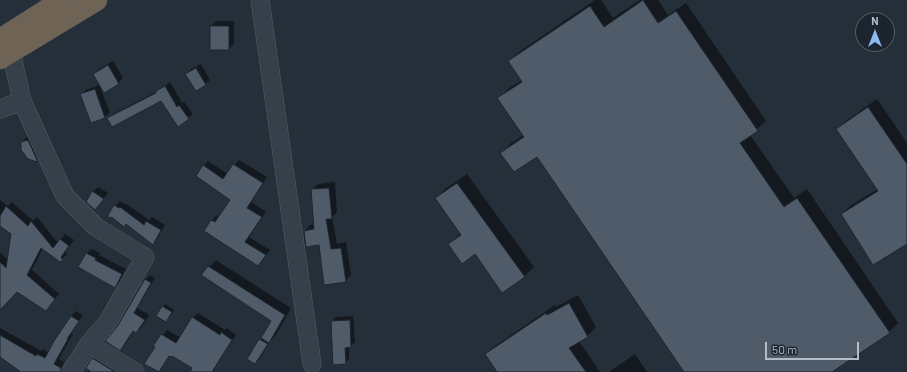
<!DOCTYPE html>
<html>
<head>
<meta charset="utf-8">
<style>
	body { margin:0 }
	#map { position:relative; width:907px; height:372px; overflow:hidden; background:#242f39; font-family:Barlow,sans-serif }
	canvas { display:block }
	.north { position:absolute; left:855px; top:12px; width:40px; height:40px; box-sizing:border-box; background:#1c252f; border:1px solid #58616b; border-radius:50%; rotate:0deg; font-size:11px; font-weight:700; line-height:16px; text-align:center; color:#b2bbc6 }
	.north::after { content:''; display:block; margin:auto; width:14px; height:18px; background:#8cbbf1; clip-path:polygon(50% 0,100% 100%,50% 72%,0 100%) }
	.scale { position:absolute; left:765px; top:342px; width:94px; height:18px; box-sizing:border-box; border:2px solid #b2bbc6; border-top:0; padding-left:5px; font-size:12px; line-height:14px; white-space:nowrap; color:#b2bbc6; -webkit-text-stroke:3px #1c252f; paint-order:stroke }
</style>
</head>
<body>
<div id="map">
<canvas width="907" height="372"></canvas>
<div class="north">N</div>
<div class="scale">50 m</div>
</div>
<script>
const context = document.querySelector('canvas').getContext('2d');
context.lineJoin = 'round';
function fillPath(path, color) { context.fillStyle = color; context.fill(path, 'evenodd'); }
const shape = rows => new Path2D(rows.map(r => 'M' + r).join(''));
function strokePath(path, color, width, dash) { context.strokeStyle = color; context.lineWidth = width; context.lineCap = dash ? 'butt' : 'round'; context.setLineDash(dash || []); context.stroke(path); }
const shadow = shape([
	[595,0,601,0,613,18,640,0,658,0,668,15,686,3,766,121,750,135,794,198,807,189,898,323,889,332,830,372,686,372,538,155,502,153,511,143,524,135,499,99,508,89,522,80,509,61,519,52],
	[216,21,234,21,234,44,229,49,211,49,211,26],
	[113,61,123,78,118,83,94,74,99,69],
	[201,64,210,80,205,84,187,74,191,69],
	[170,82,182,103,184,102,193,114,188,118,162,100,108,118,113,114,158,91],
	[99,85,110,112,105,117,91,122,81,95,86,90],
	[877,99,907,143,907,243,842,214,851,205,878,189,837,129,846,121],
	[33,135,41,156,36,161,22,142,27,137],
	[239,160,267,177,251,202,266,212,249,237,270,250,258,265,205,231,216,215,220,218,232,199,204,166,208,161,228,174],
	[467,174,534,267,524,276,475,253,449,244,461,233,436,198,445,189],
	[335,182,337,212,332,217,337,244,346,242,351,275,345,281,319,243,305,231,310,225,315,224,312,190,318,184],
	[98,187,108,193,95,209,93,192],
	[0,200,8,206,12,202,33,221,37,217,58,243,65,234,74,240,65,252,67,254,60,261,43,248,32,270,59,294,46,310,17,291,0,309,0,254,1,253,8,260,12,234,0,224],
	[120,201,124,204,125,203,149,220,152,217,165,225,157,239,153,244,126,223,109,217,115,206],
	[92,249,100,253,99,255,126,269,119,282,114,287,79,267,87,253],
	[216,260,291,308,276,335,271,340,260,358,255,363,260,340,272,321,202,275],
	[150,275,155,278,137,308,149,315,141,328,136,332,134,330,125,345,120,350,118,328,146,279],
	[578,295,596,327,587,336,579,341,600,372,498,372,486,354,495,346,555,305,556,307],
	[165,304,174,310,168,319,157,316],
	[76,311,83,315,71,333,73,334,59,359,64,362,59,372,25,372,0,356,0,328,41,351,43,349,49,353,71,316],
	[198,313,225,330,227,328,236,335,225,351,213,372,191,372,194,367,172,355,170,355,158,372,146,364,157,347,155,346,167,330,181,338,193,318],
	[353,316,355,342,349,347,349,359,345,363,334,364,332,321,336,317],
	[98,354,119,372,88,372,93,359],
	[635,354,647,372,609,372]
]);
const building = shape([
	[643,0,658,23,676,11,758,131,740,143,784,207,797,198,890,333,832,372,684,372,537,157,514,172,500,153,524,137,497,98,522,82,508,61,590,6,604,27,643,0],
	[210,26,229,26,229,50,210,50,210,26],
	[108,65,119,84,104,93,93,74,108,65],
	[196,68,206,85,196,91,185,74,196,68],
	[165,86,177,107,179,105,189,119,178,127,161,101,112,127,107,118,156,93,156,91,165,86],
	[95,89,105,118,91,123,80,94,95,89],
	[868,107,907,164,907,244,873,265,841,214,878,191,836,129,868,107],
	[28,140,37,160,37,162,28,159,21,150,21,142,28,140],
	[233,164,263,183,247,208,262,217,245,242,266,255,258,266,204,231,211,220,215,222,230,200,196,176,203,165,223,179,233,164],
	[457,183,525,277,502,293,475,254,462,264,448,244,461,235,435,198,457,183],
	[329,188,332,219,326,219,331,249,341,248,346,282,324,285,319,245,306,247,304,231,314,229,311,189,329,188],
	[92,191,104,199,95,210,86,202,92,191],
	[114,205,119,208,120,207,144,225,146,221,161,230,153,245,126,224,124,227,113,218,107,217,114,205],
	[6,206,28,226,31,221,53,248,60,239,69,246,61,257,63,260,60,262,41,248,27,275,55,299,46,311,17,292,0,310,0,262,6,268,11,234,0,226,0,216,6,206],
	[86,253,96,258,95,260,122,274,115,288,78,267,86,253],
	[208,266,285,315,269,343,261,338,271,321,201,275,208,266],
	[145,279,151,283,134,313,145,320,136,333,133,331,120,351,105,341,117,327,145,279],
	[569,303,588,337,569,348,586,372,497,372,485,354,546,313,547,315,569,303],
	[162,306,172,312,166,322,156,316,162,306],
	[71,316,79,321,67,339,68,339,54,364,61,368,61,372,21,372,0,357,0,335,36,356,37,354,45,358,54,341,71,316],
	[192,317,220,335,221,332,232,340,212,372,190,372,192,368,172,356,171,357,169,356,159,372,144,364,155,347,153,346,161,334,176,343,192,317],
	[350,320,351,347,345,348,346,364,333,365,331,321,350,320],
	[259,339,268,344,255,364,247,359,259,339],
	[92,358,115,372,91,372,86,368,92,358]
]);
const minor = shape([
	[260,0,312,364],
	[22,101,65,196,96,227,145,257,108,322,89,344,71,372],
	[0,109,22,101,11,51],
	[89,344,135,372]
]);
const highway = shape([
	[0,40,63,0],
	[0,58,96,0]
]);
fillPath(shadow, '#0007');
fillPath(building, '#4f5b68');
strokePath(building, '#1e2731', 1);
strokePath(minor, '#555e68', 19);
strokePath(highway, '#424b55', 23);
strokePath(minor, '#37404a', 18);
strokePath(highway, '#6f6355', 22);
</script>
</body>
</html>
